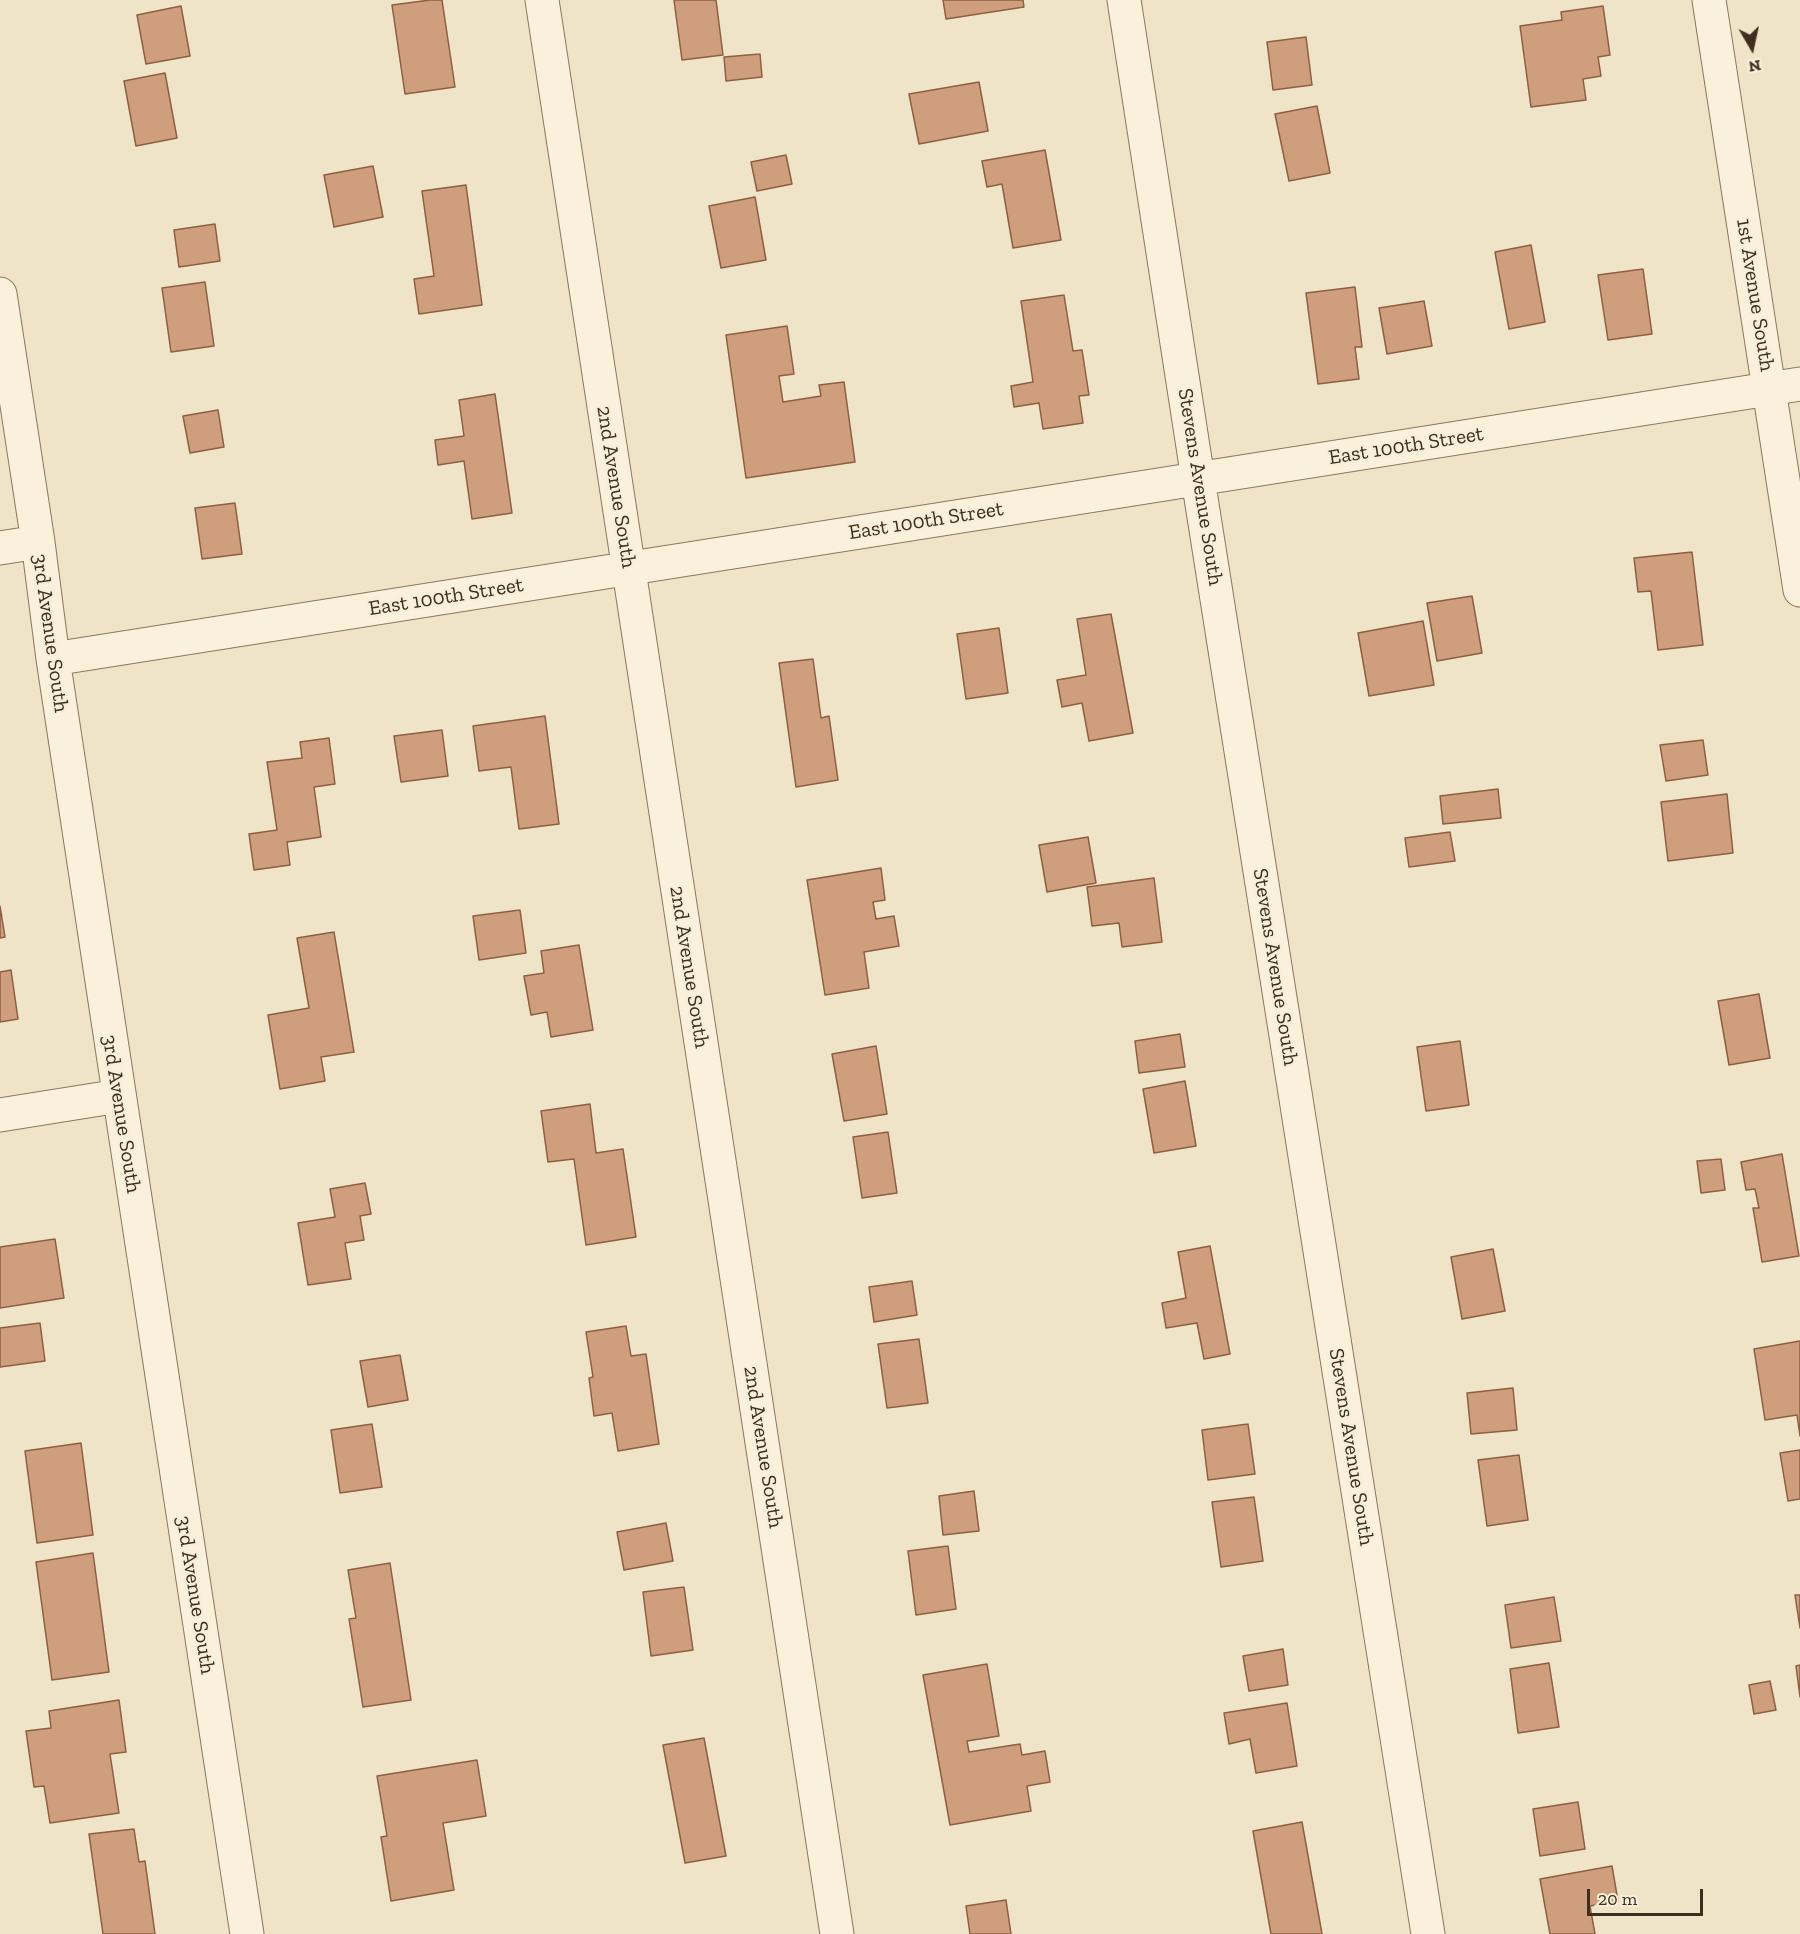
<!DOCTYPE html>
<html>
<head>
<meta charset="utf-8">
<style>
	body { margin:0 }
	#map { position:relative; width:1800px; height:1934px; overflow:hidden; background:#f0e4c8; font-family:"Zilla Slab",serif }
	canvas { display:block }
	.north { position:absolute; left:1722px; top:18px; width:60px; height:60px; -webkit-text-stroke:4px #f7eed8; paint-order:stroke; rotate:171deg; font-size:16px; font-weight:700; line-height:24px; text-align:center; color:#3d2e20 }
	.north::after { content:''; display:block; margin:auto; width:21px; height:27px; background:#3d2e20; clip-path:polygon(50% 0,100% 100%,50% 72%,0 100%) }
	.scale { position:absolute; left:1587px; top:1889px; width:116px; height:27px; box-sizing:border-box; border:3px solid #3d2e20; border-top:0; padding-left:8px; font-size:18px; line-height:21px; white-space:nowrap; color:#3d2e20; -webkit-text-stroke:4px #f7eed8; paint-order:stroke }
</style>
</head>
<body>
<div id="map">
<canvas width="1800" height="1934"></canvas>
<div class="north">N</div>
<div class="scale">20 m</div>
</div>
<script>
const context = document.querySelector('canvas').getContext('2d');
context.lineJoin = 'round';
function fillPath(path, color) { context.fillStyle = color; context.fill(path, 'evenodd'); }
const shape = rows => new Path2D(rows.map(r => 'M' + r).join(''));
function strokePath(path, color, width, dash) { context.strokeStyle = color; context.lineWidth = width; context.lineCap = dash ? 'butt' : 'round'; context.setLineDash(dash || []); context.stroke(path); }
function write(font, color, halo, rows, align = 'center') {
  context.font = font + ' "Zilla Slab",serif'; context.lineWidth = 4.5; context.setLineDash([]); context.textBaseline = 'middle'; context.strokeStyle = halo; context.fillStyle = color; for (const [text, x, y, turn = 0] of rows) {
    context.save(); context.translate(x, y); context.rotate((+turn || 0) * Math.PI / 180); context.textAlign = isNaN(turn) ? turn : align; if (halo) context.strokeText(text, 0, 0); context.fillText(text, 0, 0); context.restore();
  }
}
const building = shape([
	[430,0,442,0,455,87,405,94,392,5,430,0],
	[674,0,716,0,723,55,682,60,674,0],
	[943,0,1023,0,1024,7,946,19,943,0],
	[181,6,190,56,146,64,137,15,181,6],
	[1603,6,1610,55,1598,57,1601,76,1583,79,1586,100,1531,107,1520,26,1562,20,1561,12,1603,6],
	[1306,37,1312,85,1273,90,1267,42,1306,37],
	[760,54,762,77,726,81,724,57,760,54],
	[165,73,177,138,136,146,124,81,165,73],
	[979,82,988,131,919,144,909,94,979,82],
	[1317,106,1330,173,1289,181,1275,114,1317,106],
	[1045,150,1061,240,1013,248,1002,184,987,187,982,161,1045,150],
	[786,155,792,184,757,191,751,162,786,155],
	[373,166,383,217,334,227,324,175,373,166],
	[466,185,482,305,419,314,414,279,434,276,422,191,466,185],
	[755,197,766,260,721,268,709,206,755,197],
	[215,224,220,261,179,267,174,230,215,224],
	[1531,245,1545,322,1509,329,1495,252,1531,245],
	[1643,269,1652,334,1608,340,1598,275,1643,269],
	[205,282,214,346,171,352,162,288,205,282],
	[1355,287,1362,347,1355,347,1359,379,1318,384,1306,293,1355,287],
	[1064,295,1073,351,1082,350,1089,395,1079,396,1083,423,1043,429,1039,403,1014,407,1011,386,1033,382,1021,301,1064,295],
	[1424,301,1432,346,1387,354,1379,308,1424,301],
	[787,326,794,374,779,376,783,402,821,396,819,385,844,382,855,462,746,478,726,335,787,326],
	[495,394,512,513,472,519,464,461,438,465,435,440,464,436,459,400,495,394],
	[218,410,224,447,190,453,183,416,218,410],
	[235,503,242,554,202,559,195,508,235,503],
	[1692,552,1703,645,1658,650,1651,591,1638,592,1634,558,1692,552],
	[1472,596,1482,653,1437,661,1427,603,1472,596],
	[1111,614,1133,733,1089,741,1082,703,1062,707,1057,680,1086,675,1077,619,1111,614],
	[1423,621,1434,685,1369,696,1358,633,1423,621],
	[999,628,1008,693,966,699,957,634,999,628],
	[813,659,821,718,829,716,838,780,796,787,779,663,813,659],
	[545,716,559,824,519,829,511,767,479,771,473,726,545,716],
	[442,730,448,776,401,782,394,736,442,730],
	[329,738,335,784,314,787,321,837,287,842,290,865,254,870,249,834,277,830,267,762,302,758,300,742,329,738],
	[1703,740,1708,775,1666,781,1660,745,1703,740],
	[1498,789,1501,818,1443,824,1440,796,1498,789],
	[1727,794,1733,853,1668,861,1661,802,1727,794],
	[1450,832,1455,861,1409,867,1405,838,1450,832],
	[1088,837,1096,883,1047,892,1039,845,1088,837],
	[881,868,885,900,873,902,876,919,894,916,899,946,864,952,869,988,825,995,807,880,881,868],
	[1154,878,1162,942,1122,947,1119,923,1092,926,1087,887,1154,878],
	[0,906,5,937,0,938,0,906],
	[520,910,526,953,479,960,473,916,520,910],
	[334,932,354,1052,321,1057,325,1081,280,1089,268,1015,309,1008,297,938,334,932],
	[579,945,593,1030,551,1037,547,1012,531,1015,524,976,544,973,541,951,579,945],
	[11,970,18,1019,0,1022,0,972,11,970],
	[1759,994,1770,1058,1729,1065,1718,1001,1759,994],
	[1180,1034,1185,1067,1139,1073,1135,1041,1180,1034],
	[1460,1041,1469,1105,1426,1111,1417,1047,1460,1041],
	[876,1046,887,1114,844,1121,832,1054,876,1046],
	[1185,1081,1196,1146,1154,1153,1143,1089,1185,1081],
	[590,1104,596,1153,623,1149,636,1237,586,1245,574,1159,548,1162,541,1111,590,1104],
	[888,1132,897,1193,862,1198,853,1137,888,1132],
	[1782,1154,1799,1256,1762,1262,1753,1208,1759,1208,1755,1189,1746,1190,1741,1162,1782,1154],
	[1721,1159,1725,1190,1701,1193,1697,1161,1721,1159],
	[365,1183,371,1214,360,1216,364,1240,345,1243,351,1279,308,1285,298,1223,335,1217,330,1189,365,1183],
	[55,1239,64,1298,0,1308,0,1247,55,1239],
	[1210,1246,1230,1354,1204,1359,1197,1323,1166,1328,1162,1303,1186,1298,1178,1252,1210,1246],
	[1493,1249,1505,1311,1462,1319,1451,1257,1493,1249],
	[912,1281,917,1315,874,1322,869,1287,912,1281],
	[40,1323,45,1361,0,1367,0,1328,40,1323],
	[626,1326,631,1356,646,1354,659,1444,618,1451,612,1413,594,1416,589,1378,593,1377,586,1332,626,1326],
	[919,1339,928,1403,887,1408,878,1344,919,1339],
	[1800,1341,1800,1436,1797,1415,1765,1420,1754,1349,1800,1341],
	[400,1355,408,1400,368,1407,360,1361,400,1355],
	[1513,1388,1517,1430,1471,1434,1467,1393,1513,1388],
	[372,1424,382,1487,340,1493,331,1430,372,1424],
	[1248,1424,1255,1474,1208,1480,1202,1430,1248,1424],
	[81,1443,93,1535,37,1543,25,1451,81,1443],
	[1800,1450,1800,1499,1788,1501,1780,1453,1800,1450],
	[1519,1455,1528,1520,1487,1526,1478,1460,1519,1455],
	[974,1491,979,1531,943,1535,939,1496,974,1491],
	[1254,1497,1263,1561,1221,1567,1212,1502,1254,1497],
	[666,1523,673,1561,624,1570,617,1532,666,1523],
	[948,1546,956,1609,916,1615,908,1551,948,1546],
	[93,1553,109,1672,52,1680,36,1562,93,1553],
	[390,1563,411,1700,363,1707,349,1619,356,1618,348,1570,390,1563],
	[684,1587,693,1650,651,1656,643,1592,684,1587],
	[1795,1595,1800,1595,1800,1628,1795,1595],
	[1554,1597,1561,1641,1511,1648,1505,1605,1554,1597],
	[1283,1649,1288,1685,1249,1691,1243,1656,1283,1649],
	[1549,1663,1559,1727,1518,1733,1510,1669,1549,1663],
	[987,1664,999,1736,967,1741,969,1752,1020,1744,1022,1755,1045,1751,1050,1782,1027,1786,1031,1811,950,1825,923,1675,987,1664],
	[1800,1665,1800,1697,1796,1666,1800,1665],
	[1770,1681,1776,1710,1754,1714,1749,1685,1770,1681],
	[119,1700,126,1752,110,1754,119,1813,50,1823,44,1786,34,1787,26,1731,51,1728,49,1711,119,1700],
	[1287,1703,1297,1766,1256,1773,1250,1739,1229,1744,1224,1713,1287,1703],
	[704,1738,726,1856,685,1863,663,1745,704,1738],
	[477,1760,486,1816,443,1823,454,1890,391,1901,381,1837,387,1836,377,1776,477,1760],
	[1578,1802,1585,1849,1540,1856,1533,1809,1578,1802],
	[1302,1822,1322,1934,1271,1934,1253,1831,1302,1822],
	[134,1829,139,1862,145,1861,155,1934,103,1934,89,1834,134,1829],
	[1612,1866,1618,1901,1590,1906,1595,1934,1550,1934,1540,1879,1612,1866],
	[1006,1900,1011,1934,970,1934,966,1906,1006,1900]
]);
const minor = shape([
	[542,0,837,1934],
	[1124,0,1198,479,1428,1934],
	[1709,0,1800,590],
	[0,294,38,542,53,659,247,1934],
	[0,548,38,542],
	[53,659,1800,384],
	[0,1115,119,1096]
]);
const streetNames = [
	["1st Avenue South",1755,295,81],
	["East 100th Street",1406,446,-9],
	["2nd Avenue South",616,487,81],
	["Stevens Avenue South",1200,487,81],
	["East 100th Street",926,521,-9],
	["East 100th Street",446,597,-9],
	["3rd Avenue South",50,633,82],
	["2nd Avenue South",689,967,81],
	["Stevens Avenue South",1275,967,81],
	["3rd Avenue South",121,1114,81],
	["2nd Avenue South",763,1447,81],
	["Stevens Avenue South",1351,1447,81],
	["3rd Avenue South",195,1595,81]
];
fillPath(building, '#cf9f7d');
strokePath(building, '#8d5f41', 1.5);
strokePath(minor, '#8d765c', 35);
strokePath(minor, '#faf1dc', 33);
write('21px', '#3d2e20', '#f7eed8', streetNames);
</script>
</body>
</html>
